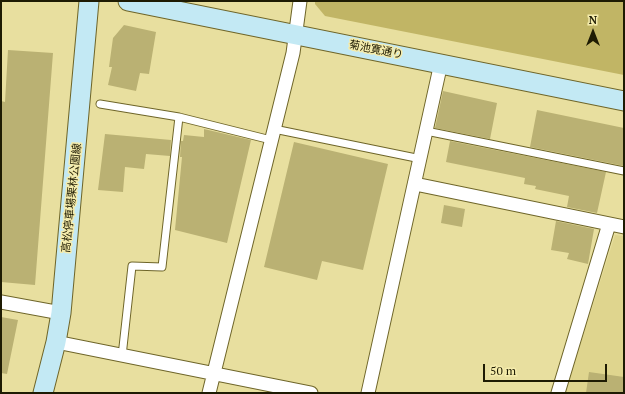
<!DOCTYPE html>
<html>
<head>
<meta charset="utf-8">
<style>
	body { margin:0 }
	#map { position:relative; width:625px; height:394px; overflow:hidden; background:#e8df9f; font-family:"PT Serif",serif }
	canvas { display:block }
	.frame { position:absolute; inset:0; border:2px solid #1e1b03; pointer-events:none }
	.north { position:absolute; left:573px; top:12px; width:40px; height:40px; -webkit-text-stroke:3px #f5ecac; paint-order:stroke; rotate:0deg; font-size:11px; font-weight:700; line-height:16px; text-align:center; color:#1e1b03 }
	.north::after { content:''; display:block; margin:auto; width:14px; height:18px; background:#1e1b03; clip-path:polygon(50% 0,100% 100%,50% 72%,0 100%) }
	.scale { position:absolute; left:483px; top:364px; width:124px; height:18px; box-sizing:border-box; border:2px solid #1e1b03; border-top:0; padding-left:5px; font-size:12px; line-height:14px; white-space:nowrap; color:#1e1b03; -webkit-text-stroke:3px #f5ecac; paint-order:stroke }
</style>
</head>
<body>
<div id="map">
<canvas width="625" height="394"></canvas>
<div class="frame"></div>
<div class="north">N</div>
<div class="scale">50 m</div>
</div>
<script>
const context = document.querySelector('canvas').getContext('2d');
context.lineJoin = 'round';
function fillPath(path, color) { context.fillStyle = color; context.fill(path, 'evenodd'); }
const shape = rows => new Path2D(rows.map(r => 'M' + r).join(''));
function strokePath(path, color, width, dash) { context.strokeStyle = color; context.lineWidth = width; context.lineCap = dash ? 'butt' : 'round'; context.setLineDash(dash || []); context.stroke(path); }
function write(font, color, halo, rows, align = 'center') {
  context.font = font + ' "PT Serif","Noto Sans JP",serif'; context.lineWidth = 3; context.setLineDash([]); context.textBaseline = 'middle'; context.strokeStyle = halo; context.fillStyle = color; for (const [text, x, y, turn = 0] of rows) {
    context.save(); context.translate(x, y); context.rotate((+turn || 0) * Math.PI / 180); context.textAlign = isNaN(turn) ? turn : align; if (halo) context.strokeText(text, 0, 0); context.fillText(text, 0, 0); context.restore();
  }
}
const built = shape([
	[615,235,624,236,624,393,565,393]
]);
const green = shape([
	[315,1,624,1,624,75,325,16,315,4]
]);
const building = shape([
	[124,25,156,32,149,74,140,73,136,91,108,85,112,67,109,67,113,38],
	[8,50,53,53,35,285,1,282,1,101,5,102],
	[443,91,497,103,490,139,435,128],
	[537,110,624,128,624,166,530,147],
	[204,129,251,140,227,243,175,230,182,157,180,157,181,141,183,141,184,135,204,137],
	[105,134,171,140,170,156,146,154,144,169,125,167,123,192,98,190],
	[450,141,606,172,597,213,567,207,569,196,535,189,536,186,524,184,525,178,446,162],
	[294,142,388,164,363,270,322,261,317,280,264,267],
	[444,205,465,209,462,227,441,223],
	[556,221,594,229,588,264,567,259,569,253,551,250],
	[1,317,18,320,7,374,1,373],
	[589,372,624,377,624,393,586,393]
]);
const lane = shape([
	[100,104,179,117,271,140],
	[274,129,421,159],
	[426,131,624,171],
	[122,356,132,266,162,267,179,117]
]);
const street = shape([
	[415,184,624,227],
	[1,302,61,313],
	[56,342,311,393],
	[209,393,293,53,300,1],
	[368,393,441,63],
	[558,393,609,224]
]);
const secondary = shape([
	[128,1,624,101],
	[43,393,56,342,61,313,89,1]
]);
const streetNames = [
	["菊池寛通り",376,50,11],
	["高松停車場栗林公園線",72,198,-84]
];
fillPath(built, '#dfd58e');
fillPath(green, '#c1b565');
fillPath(building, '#bab173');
strokePath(lane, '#6e6529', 9);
strokePath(street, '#6e6529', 15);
strokePath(secondary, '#6e6529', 21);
strokePath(lane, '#fff', 7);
strokePath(street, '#fff', 13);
strokePath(secondary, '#c3e9f4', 19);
write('11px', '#1e1b03', '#f5ecac', streetNames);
</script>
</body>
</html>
